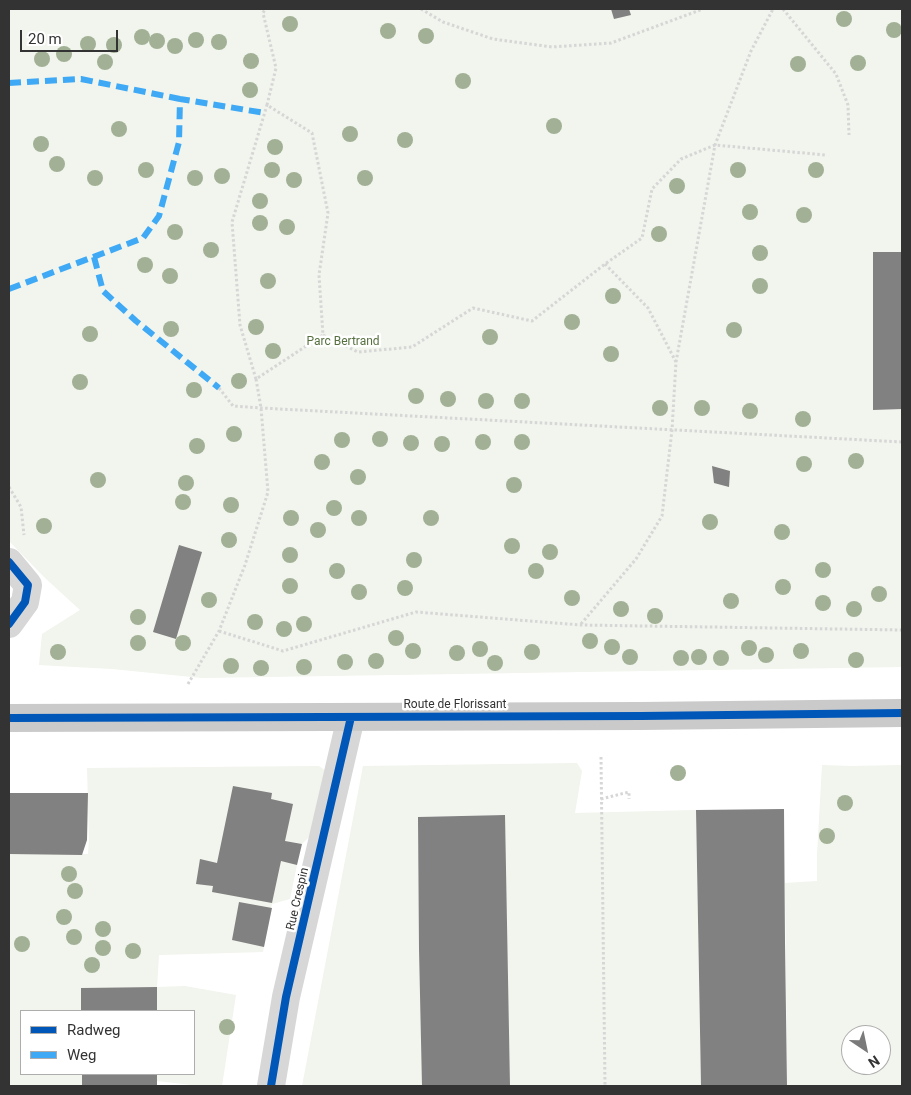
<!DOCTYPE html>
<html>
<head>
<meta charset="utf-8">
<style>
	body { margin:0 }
	#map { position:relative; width:911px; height:1095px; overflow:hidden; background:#fff; font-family:Roboto,sans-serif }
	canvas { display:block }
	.frame { position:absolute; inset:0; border:10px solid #333; pointer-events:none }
	.legend { position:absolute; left:20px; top:1010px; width:175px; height:65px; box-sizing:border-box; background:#fff; border:1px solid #adadad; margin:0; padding:6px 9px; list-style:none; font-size:15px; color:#333 }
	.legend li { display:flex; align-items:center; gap:10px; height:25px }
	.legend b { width:25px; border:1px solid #adadad }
	.north { position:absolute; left:841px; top:1025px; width:50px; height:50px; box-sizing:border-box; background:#fff; border:1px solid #adadad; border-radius:50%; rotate:146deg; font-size:14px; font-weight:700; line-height:20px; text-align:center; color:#333 }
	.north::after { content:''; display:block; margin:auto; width:18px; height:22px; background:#7a7a7a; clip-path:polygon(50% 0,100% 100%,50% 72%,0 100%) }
	.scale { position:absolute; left:20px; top:30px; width:98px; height:22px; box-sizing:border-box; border:2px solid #333; border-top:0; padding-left:6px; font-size:15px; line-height:18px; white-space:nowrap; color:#333; -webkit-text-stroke:4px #fff; paint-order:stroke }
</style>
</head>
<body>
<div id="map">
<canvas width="911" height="1095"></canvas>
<div class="frame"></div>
<ul class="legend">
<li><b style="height:6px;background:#0057b8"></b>Radweg</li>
<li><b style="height:6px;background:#3fa9f5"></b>Weg</li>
</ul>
<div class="north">N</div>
<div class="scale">20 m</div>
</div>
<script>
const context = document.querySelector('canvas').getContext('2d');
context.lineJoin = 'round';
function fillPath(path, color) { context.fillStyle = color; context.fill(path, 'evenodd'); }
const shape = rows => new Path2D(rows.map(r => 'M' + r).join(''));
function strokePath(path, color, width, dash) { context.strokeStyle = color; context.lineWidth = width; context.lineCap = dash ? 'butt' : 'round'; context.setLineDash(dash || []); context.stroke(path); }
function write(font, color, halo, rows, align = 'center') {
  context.font = font + ' Roboto,sans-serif'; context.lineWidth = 5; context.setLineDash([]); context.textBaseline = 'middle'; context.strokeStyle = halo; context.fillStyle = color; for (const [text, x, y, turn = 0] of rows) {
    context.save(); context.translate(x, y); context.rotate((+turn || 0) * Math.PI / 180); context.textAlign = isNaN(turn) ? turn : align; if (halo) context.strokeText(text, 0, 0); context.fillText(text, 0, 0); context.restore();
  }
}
const green = shape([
	[9,9,902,9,902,667,202,678,112,669,39,665,42,634,80,610,44,577,9,541],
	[577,763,582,771,575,813,696,810,701,1086,510,1086,504,815,418,817,423,1086,302,1086,363,766],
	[822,765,851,766,902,765,902,1086,787,1086,785,883,817,881,817,855],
	[851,1035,881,1035,881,1065,851,1065],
	[319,766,326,771,311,835,302,844,292,842,297,865,290,899,272,904,263,952,159,955,157,987,185,986,236,995,222,1086,200,1086,157,1081,157,1074,194,1074,194,1011,157,1011,156,987,81,988,81,1011,21,1011,21,1074,82,1074,82,1086,9,1086,9,854,88,854,89,840,87,768]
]);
const building = shape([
	[611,9,629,9,631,15,614,19],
	[873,252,902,252,902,409,873,410],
	[712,466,730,471,729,487,714,483],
	[179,545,202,552,176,639,153,632],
	[233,786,272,793,271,799,293,804,285,841,302,844,297,865,281,861,272,903,212,892,213,886,196,884,200,859,217,863],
	[9,793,88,793,87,840,82,855,9,854],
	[784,809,785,942,787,1086,701,1086,696,810],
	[505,815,510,1086,422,1086,419,949,418,817],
	[239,902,272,908,264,947,232,940],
	[157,987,157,1011,81,1011,81,988],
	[82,1074,157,1074,157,1086,82,1086]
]);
const path = shape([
	[421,9,443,22,493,39,552,47,611,43,703,9],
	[783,9,836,74,848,105,849,135],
	[605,264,648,308,676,362],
	[323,335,358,352,412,347,473,308,532,321,605,264,642,238,652,189,681,159,715,145,826,155],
	[256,379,240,325,232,222,267,105],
	[219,388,233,406,261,408,902,442],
	[9,487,21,507,24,535],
	[581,624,636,559,662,516,672,430,676,362,715,145,751,51,773,9],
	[219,631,283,651,416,612,581,625,902,630],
	[188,684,219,631,245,565,268,492,261,408,256,379,323,335,319,275,328,213,312,133,267,105,276,68,263,13,265,9],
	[601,757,605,1086],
	[601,799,629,792,629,799]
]);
const minor = shape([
	[9,562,28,585,25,602,9,624],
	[271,1086,286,997,351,717]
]);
const major = shape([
	[9,718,641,716,902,713]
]);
const quiet = shape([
	[9,83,81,79,180,99],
	[94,257,103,291,136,321,219,388],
	[9,289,143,238,159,216,179,142,180,99,265,113]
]);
const cycleway = shape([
	[9,562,28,585,25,602,9,624],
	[9,718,641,716,902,713],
	[271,1086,286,997,351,717]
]);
const trees = [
	[844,19],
	[290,24],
	[894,30],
	[388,31],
	[426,36],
	[142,37],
	[196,40],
	[157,41],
	[219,42],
	[88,44],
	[114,45],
	[175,46],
	[64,54],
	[42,59],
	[251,61],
	[105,62],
	[858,63],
	[798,64],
	[463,81],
	[250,90],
	[554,126],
	[119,129],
	[350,134],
	[405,140],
	[41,144],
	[275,147],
	[57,164],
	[146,170],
	[272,170],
	[738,170],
	[816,170],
	[222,176],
	[95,178],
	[195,178],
	[365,178],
	[294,180],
	[677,186],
	[260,201],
	[750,212],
	[804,215],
	[260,223],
	[287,227],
	[175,232],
	[659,234],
	[211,250],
	[760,253],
	[145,265],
	[170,276],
	[268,281],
	[760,286],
	[613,296],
	[572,322],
	[256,327],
	[171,329],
	[734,330],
	[90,334],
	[490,337],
	[273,351],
	[611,354],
	[239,381],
	[80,382],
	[194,390],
	[416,396],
	[448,399],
	[486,401],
	[522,401],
	[660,408],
	[702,408],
	[750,411],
	[803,419],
	[234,434],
	[380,439],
	[342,440],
	[483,442],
	[522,442],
	[411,443],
	[442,444],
	[197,446],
	[856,461],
	[322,462],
	[804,464],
	[358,477],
	[98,480],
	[186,483],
	[514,485],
	[183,502],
	[231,505],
	[334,508],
	[291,518],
	[359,518],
	[431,518],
	[710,522],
	[44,526],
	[318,530],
	[782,532],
	[229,540],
	[512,546],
	[550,552],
	[290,555],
	[414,560],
	[823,570],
	[337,571],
	[536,571],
	[290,586],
	[783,587],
	[405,588],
	[359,592],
	[879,594],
	[572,598],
	[209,600],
	[731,601],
	[823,603],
	[621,609],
	[854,609],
	[655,616],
	[138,617],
	[255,622],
	[304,624],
	[284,629],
	[396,638],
	[590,641],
	[138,643],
	[183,643],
	[612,647],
	[749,648],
	[480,649],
	[413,651],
	[801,651],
	[58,652],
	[532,652],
	[457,653],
	[766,655],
	[630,657],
	[699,657],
	[681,658],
	[721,658],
	[856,660],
	[376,661],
	[345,662],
	[495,663],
	[231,666],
	[304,667],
	[261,668],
	[678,773],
	[845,803],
	[827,836],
	[69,874],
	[75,891],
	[64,917],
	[103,929],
	[74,937],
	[22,944],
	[103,948],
	[133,951],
	[92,965],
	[227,1027]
];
const parkNames = [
	["Parc Bertrand",343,342]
];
const streetNames = [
	["Route de Florissant",455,705],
	["Rue Crespin",298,899,-77]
];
fillPath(green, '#f1f5ed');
fillPath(building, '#818181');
strokePath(path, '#d6d6d6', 3, [2.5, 2.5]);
strokePath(minor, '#d7d7d7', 28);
strokePath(major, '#cacaca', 28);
strokePath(quiet, '#3fa9f5', 6, [12, 6]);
strokePath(cycleway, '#0057b8', 8);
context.fillStyle = '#a2b095';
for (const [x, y] of trees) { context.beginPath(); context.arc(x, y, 8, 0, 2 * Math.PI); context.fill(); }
write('12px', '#56703f', '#fff', parkNames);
write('12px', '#333', '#fff', streetNames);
</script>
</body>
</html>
